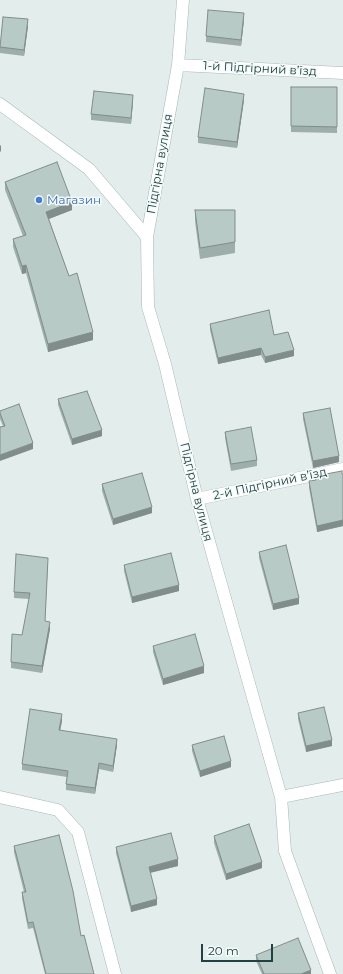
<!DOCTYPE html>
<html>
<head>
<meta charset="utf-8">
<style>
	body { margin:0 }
	#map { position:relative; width:343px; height:974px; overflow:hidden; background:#e3eeec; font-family:Montserrat,sans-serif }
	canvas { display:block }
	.scale { position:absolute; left:201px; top:944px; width:72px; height:18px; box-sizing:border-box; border:2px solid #204242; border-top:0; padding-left:5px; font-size:12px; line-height:14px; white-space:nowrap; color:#204242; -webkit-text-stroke:3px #f4faf9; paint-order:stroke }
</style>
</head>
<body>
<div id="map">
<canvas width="343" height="974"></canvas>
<div class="scale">20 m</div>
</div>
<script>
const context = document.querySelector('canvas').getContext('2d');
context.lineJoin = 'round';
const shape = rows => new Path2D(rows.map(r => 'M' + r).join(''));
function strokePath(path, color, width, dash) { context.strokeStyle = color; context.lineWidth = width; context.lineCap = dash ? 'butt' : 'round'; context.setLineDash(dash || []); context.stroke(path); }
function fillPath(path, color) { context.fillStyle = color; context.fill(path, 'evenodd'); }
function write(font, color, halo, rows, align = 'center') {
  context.font = font + ' Montserrat,sans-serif'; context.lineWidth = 3; context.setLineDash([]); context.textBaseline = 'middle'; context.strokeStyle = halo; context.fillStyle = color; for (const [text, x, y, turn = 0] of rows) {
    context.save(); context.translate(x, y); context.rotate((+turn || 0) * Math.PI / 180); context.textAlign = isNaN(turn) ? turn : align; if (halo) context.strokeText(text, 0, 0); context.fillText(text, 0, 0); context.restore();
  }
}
const minor = shape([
	[183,0,178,65,147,237,148,307,165,364,197,499,281,797,285,851,330,974],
	[178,65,343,73],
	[0,104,89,169,147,237],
	[197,499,343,469],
	[0,797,58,810,78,832,115,974],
	[281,797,343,785]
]);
const wall = shape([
	[244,20,241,46,206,42,206,36],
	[28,26,24,56,0,53,0,44],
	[291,87,337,87,337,133,291,132],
	[244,100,237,148,198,143,198,137],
	[133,101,131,124,91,120,91,114],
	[5,182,72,210,49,219,69,276,93,340,48,352,26,273,22,274,13,247,13,239,23,236,5,190],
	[195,210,235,210,235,253,200,259,195,221],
	[210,324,274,335,294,356,265,363,261,355,218,364,210,330],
	[58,399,102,436,72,445,58,405],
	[0,411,33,449,3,426,0,419],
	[303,413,339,462,313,468,303,419],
	[225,432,257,460,257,466,231,471,225,438],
	[343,474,343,526,317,532,309,488,309,481,315,480,315,476],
	[102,484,152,513,113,525,102,491],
	[259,552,299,604,273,610,259,558],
	[48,564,45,622,50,629,42,673,11,668,11,662,22,635,29,599,14,598,14,592],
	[124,565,179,591,132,603,124,571],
	[153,646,204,673,163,685,153,652],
	[298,713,332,746,306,752,298,719],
	[62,721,60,730,117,745,113,772,99,769,95,794,66,790,66,784,67,777,22,770,22,764],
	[192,745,231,767,200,777,192,751],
	[214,836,262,868,226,880,214,843],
	[14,846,81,936,94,974,45,974,33,928,28,929,22,898,22,892,24,892,14,852],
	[116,847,178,866,150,873,157,905,131,912,116,853],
	[256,955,311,974,262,974,256,961]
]);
const shadedWall = shape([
	[244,13,244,20,241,46,241,40],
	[28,19,28,26,24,56,24,50],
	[244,94,244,100,237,148,237,142],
	[133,95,133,101,131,124,131,118],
	[1,145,1,151,0,152,0,146],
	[72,202,72,210,46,220,46,212],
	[26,265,26,273,22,274,22,266],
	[93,332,93,340,48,352,48,344],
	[261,348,261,355,218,364,218,358],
	[294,350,294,356,265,363,265,357],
	[102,430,102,436,72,445,72,439],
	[33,443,33,449,0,461,0,455],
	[339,456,339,462,313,468,313,461],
	[152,507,152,513,113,525,113,519],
	[343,520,343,526,317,532,317,526],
	[179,585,179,591,132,603,132,597],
	[299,598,299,604,273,610,273,604],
	[50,622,50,629,42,673,42,666],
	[204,666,204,673,163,685,163,679],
	[62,714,62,721,59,736,59,730],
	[117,739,117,745,113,772,113,766],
	[332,740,332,746,306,752,306,746],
	[231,761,231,767,200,777,200,771],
	[99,763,99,769,95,794,95,788],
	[178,859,178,866,149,873,149,867],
	[262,862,262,868,226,880,226,874],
	[157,899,157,905,131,912,131,906],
	[311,970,311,974,301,974]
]);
const building = shape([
	[208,10,244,13,241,40,206,36,208,10],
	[3,17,28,19,24,50,0,47,3,17],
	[291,87,337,87,337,127,291,126,291,87],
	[205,88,244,94,237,142,198,137,205,88],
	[94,91,133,95,131,118,91,114,94,91],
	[57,162,72,202,46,212,69,276,77,273,93,332,48,344,26,265,22,266,13,239,26,235,5,182,57,162],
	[195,210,235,210,235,242,200,248,195,210],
	[269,310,274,335,288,332,294,350,265,357,261,348,218,358,210,324,269,310],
	[87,391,102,430,72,439,58,399,87,391],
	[19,404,33,443,0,455,0,427,5,426,0,413,0,411,19,404],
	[330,408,339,456,313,461,303,413,330,408],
	[251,427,257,460,231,464,225,432,251,427],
	[342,471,342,474,343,474,343,520,317,526,309,481,316,480,315,476,342,471],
	[142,473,152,507,113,519,102,484,142,473],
	[286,545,299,598,273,604,259,552,286,545],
	[171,553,179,585,132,597,124,565,171,553],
	[16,554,48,558,45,621,50,622,42,666,11,662,12,634,22,635,30,593,14,592,16,554],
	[195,634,204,666,163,679,153,646,195,634],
	[324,707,332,740,306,746,298,713,324,707],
	[30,709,62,714,59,730,117,739,113,766,99,763,95,788,66,784,68,771,22,764,30,709],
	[224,736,231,761,200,771,192,745,224,736],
	[249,824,262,862,226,874,214,836,249,824],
	[171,833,178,859,149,867,157,899,131,906,116,847,171,833],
	[59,835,73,891,81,936,84,935,94,974,46,974,33,922,28,923,22,892,26,892,14,846,59,835],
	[298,938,311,970,301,974,264,974,256,955,298,938]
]);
const markers = [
	[39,200,4,"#3f7fe0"]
];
const streetNames = [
	["1-й Підгірний в’їзд",260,69,3],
	["Підгірна вулиця",160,164,-80],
	["2-й Підгірний в’їзд",270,484,-12],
	["Підгірна вулиця",196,492,76]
];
const shopNames = [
	["Магазин",47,200]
];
strokePath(minor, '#a5b7b6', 13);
strokePath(minor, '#fff', 12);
fillPath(wall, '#9eaeaa');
fillPath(shadedWall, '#818d8b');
fillPath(building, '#b8cac6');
strokePath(building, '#818d8b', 1);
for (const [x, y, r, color] of markers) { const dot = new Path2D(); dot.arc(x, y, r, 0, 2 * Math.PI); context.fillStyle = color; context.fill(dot); strokePath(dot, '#f4faf9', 1.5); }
write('12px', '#204242', '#f4faf9', streetNames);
write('12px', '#366cbe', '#f4faf9', shopNames, 'left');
</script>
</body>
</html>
